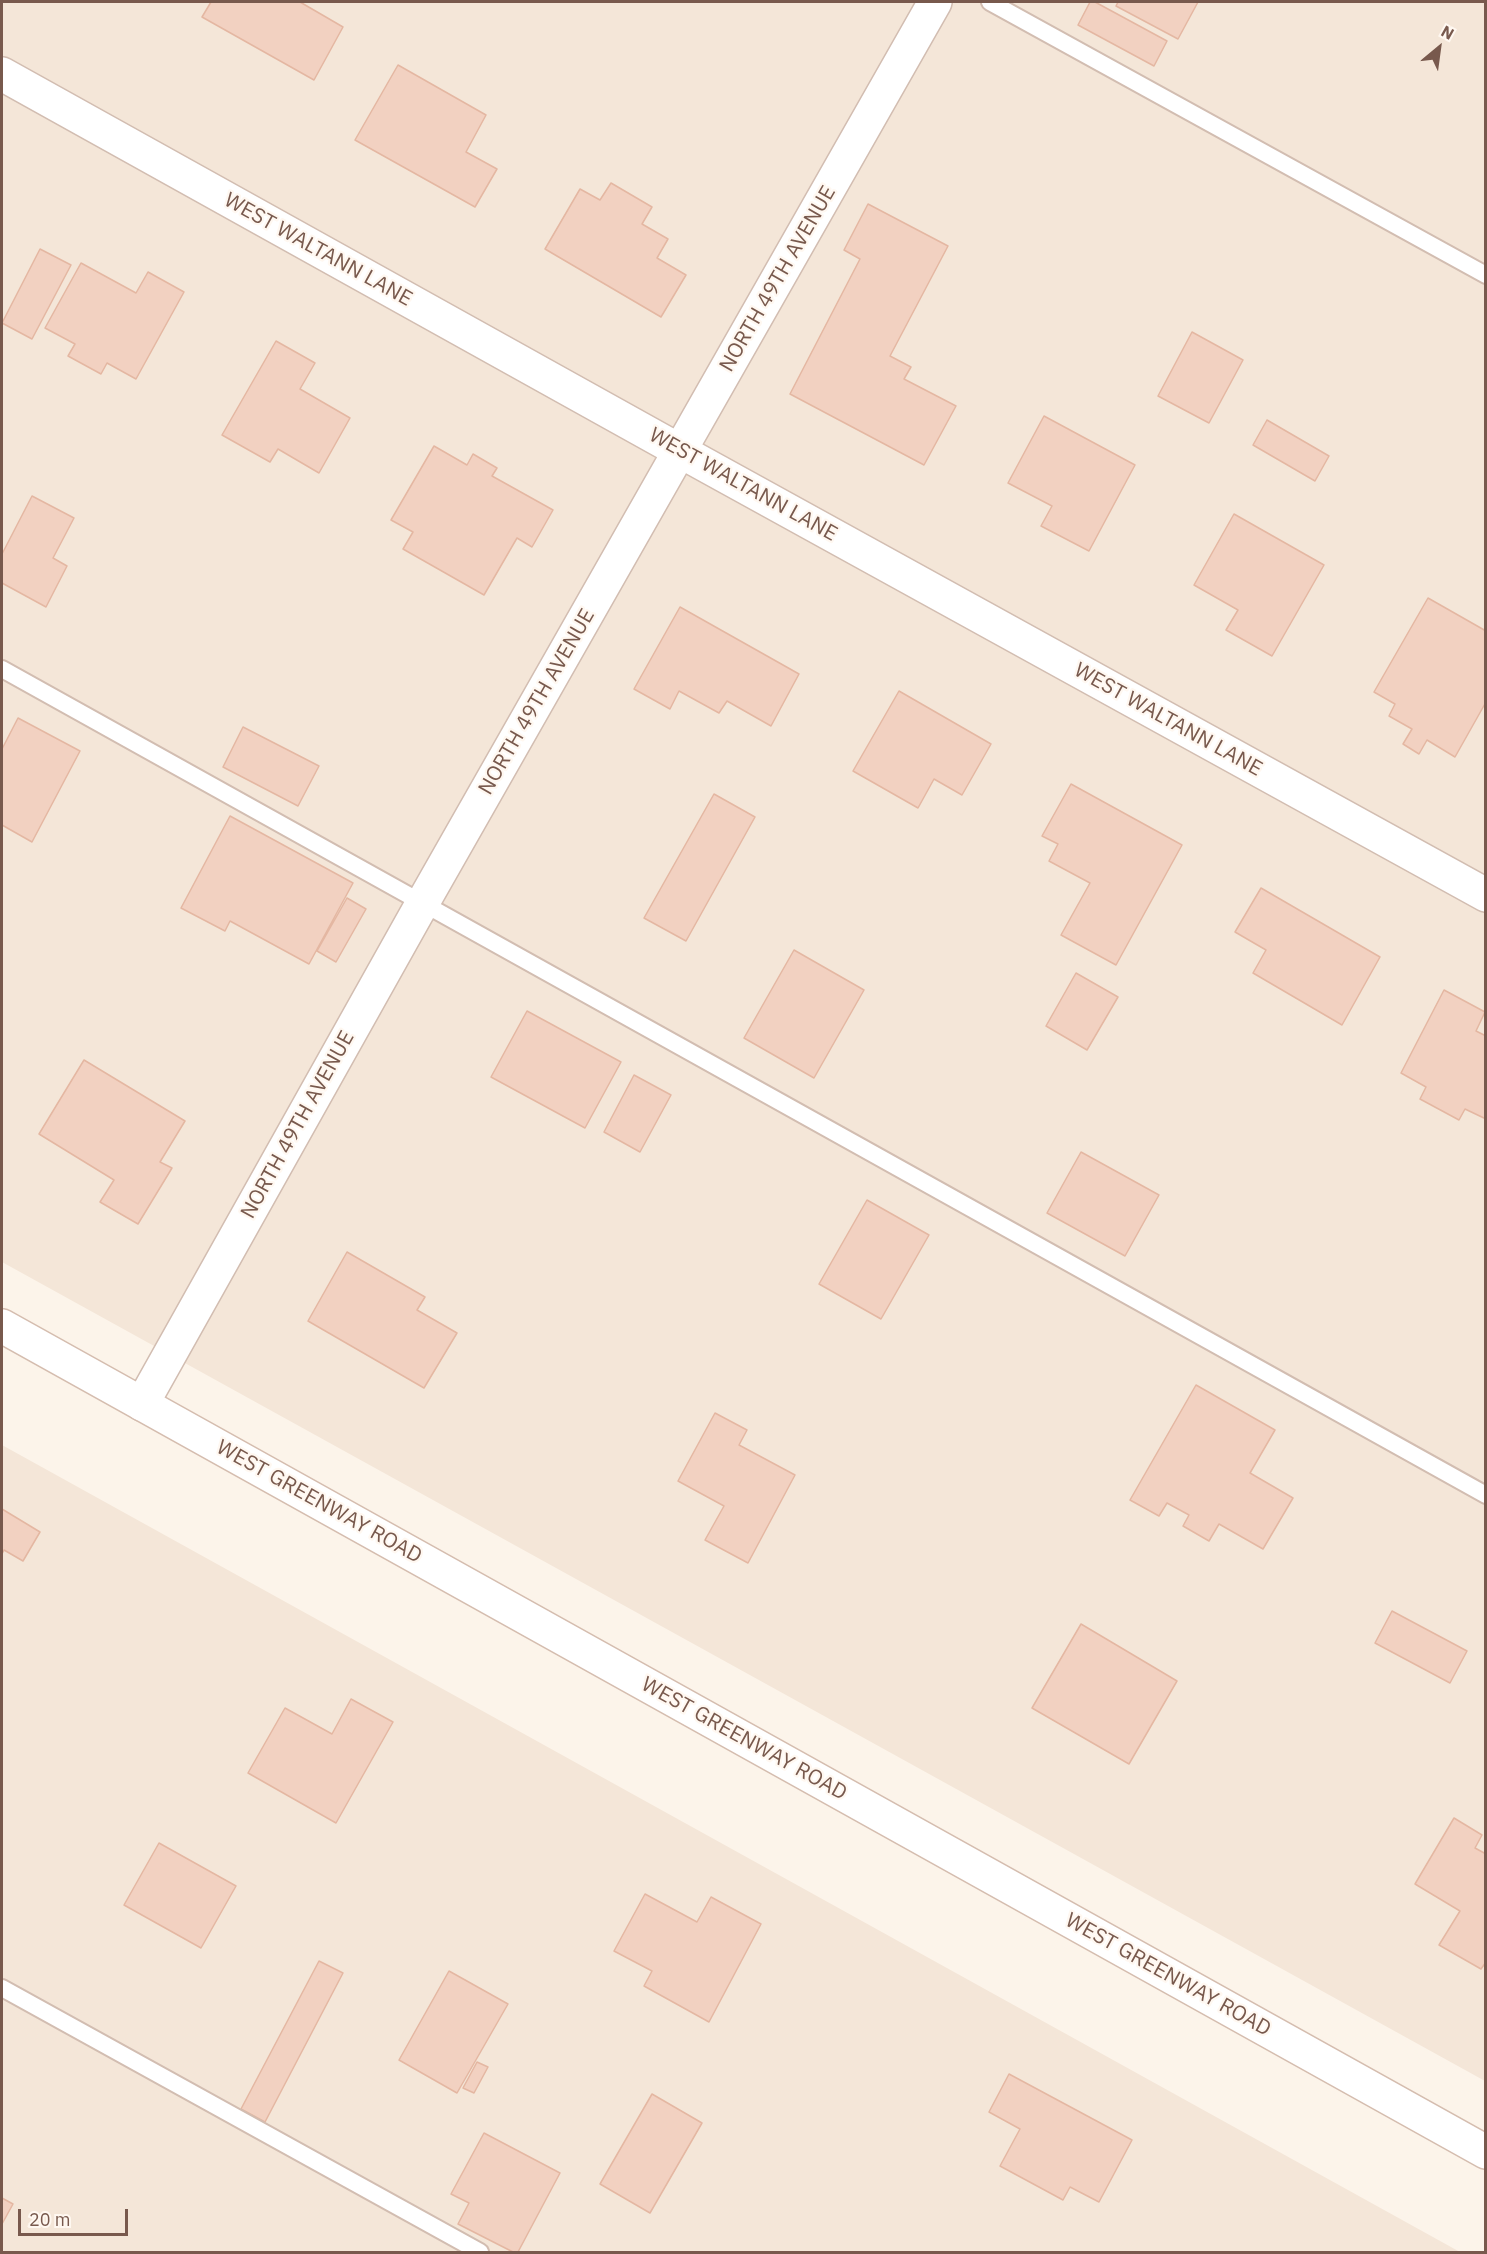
<!DOCTYPE html>
<html>
<head>
<meta charset="utf-8">
<style>
	body { margin:0 }
	#map { position:relative; width:1487px; height:2254px; overflow:hidden; background:#fcf4ea; font-family:"IBM Plex Sans",sans-serif }
	canvas { display:block }
	.frame { position:absolute; inset:0; border:3px solid #78594d; pointer-events:none }
	.north { position:absolute; left:1409px; top:18px; width:60px; height:60px; -webkit-text-stroke:4px #fff8f1; paint-order:stroke; rotate:29deg; font-size:16px; font-weight:700; line-height:24px; text-align:center; color:#78594d }
	.north::after { content:''; display:block; margin:auto; width:21px; height:27px; background:#78594d; clip-path:polygon(50% 0,100% 100%,50% 72%,0 100%) }
	.scale { position:absolute; left:18px; top:2209px; width:110px; height:27px; box-sizing:border-box; border:3px solid #78594d; border-top:0; padding-left:8px; font-size:18px; line-height:21px; white-space:nowrap; color:#78594d; -webkit-text-stroke:4px #fff8f1; paint-order:stroke }
</style>
</head>
<body>
<div id="map">
<canvas width="1487" height="2254"></canvas>
<div class="frame"></div>
<div class="north">N</div>
<div class="scale">20 m</div>
</div>
<script>
const context = document.querySelector('canvas').getContext('2d');
context.lineJoin = 'round';
function fillPath(path, color) { context.fillStyle = color; context.fill(path, 'evenodd'); }
const shape = rows => new Path2D(rows.map(r => 'M' + r).join(''));
function strokePath(path, color, width, dash) { context.strokeStyle = color; context.lineWidth = width; context.lineCap = dash ? 'butt' : 'round'; context.setLineDash(dash || []); context.stroke(path); }
function write(font, color, halo, rows, align = 'center') {
  context.font = font + ' "IBM Plex Sans",sans-serif'; context.lineWidth = 4.5; context.setLineDash([]); context.textBaseline = 'middle'; context.strokeStyle = halo; context.fillStyle = color; for (const [text, x, y, turn = 0] of rows) {
    context.save(); context.translate(x, y); context.rotate((+turn || 0) * Math.PI / 180); context.textAlign = isNaN(turn) ? turn : align; if (halo) context.strokeText(text, 0, 0); context.fillText(text, 0, 0); context.restore();
  }
}
const residential = shape([
	[2,2,1485,2,1485,2081,2,1262],
	[2,1445,1460,2252,2,2252]
]);
const building = shape([
	[211,2,300,2,343,27,314,80,202,17,211,2],
	[1090,2,1095,2,1167,41,1154,66,1078,25,1090,2],
	[1118,2,1198,2,1178,39,1116,6,1118,2],
	[398,65,486,115,466,152,497,169,475,207,355,140,398,65],
	[611,183,652,207,642,224,668,239,657,258,686,275,661,317,545,249,580,189,600,200,611,183],
	[868,204,948,246,890,356,911,367,904,379,956,406,924,465,790,394,860,259,844,250,868,204],
	[40,249,71,265,32,339,2,323,40,249],
	[81,263,136,293,148,272,184,292,136,379,107,363,101,374,68,356,75,344,45,328,81,263],
	[1192,332,1243,360,1209,423,1158,396,1192,332],
	[276,341,315,363,300,389,350,418,319,473,278,449,270,462,222,435,276,341],
	[1044,416,1135,465,1089,551,1041,526,1052,506,1008,483,1044,416],
	[1267,420,1329,456,1315,481,1253,445,1267,420],
	[434,446,467,465,473,454,497,468,492,476,553,510,532,547,517,538,484,595,403,549,413,532,391,520,434,446],
	[32,496,74,518,53,558,67,566,46,607,2,583,2,554,32,496],
	[1234,514,1324,565,1272,656,1226,630,1238,610,1194,585,1234,514],
	[1428,598,1486,631,1486,702,1455,757,1427,740,1419,754,1403,744,1412,729,1389,716,1395,704,1374,692,1428,598],
	[680,607,799,674,771,726,727,701,719,713,679,691,670,709,634,689,680,607],
	[899,691,991,744,962,795,934,779,918,808,853,771,899,691],
	[18,718,80,751,32,842,2,825,2,749,18,718],
	[243,727,319,766,298,806,223,767,243,727],
	[1071,784,1182,845,1116,965,1061,935,1090,883,1049,861,1058,844,1042,836,1071,784],
	[714,794,755,817,686,941,644,918,714,794],
	[230,816,353,883,309,964,230,921,225,931,181,908,230,816],
	[1261,888,1380,957,1342,1025,1253,973,1266,950,1235,932,1261,888],
	[347,898,366,909,336,962,317,951,347,898],
	[794,950,864,990,814,1078,744,1038,794,950],
	[1076,973,1118,997,1087,1050,1046,1026,1076,973],
	[1444,990,1485,1012,1476,1031,1486,1036,1486,1119,1465,1109,1459,1120,1420,1099,1426,1087,1401,1073,1444,990],
	[527,1011,621,1062,585,1128,491,1077,527,1011],
	[84,1060,185,1121,160,1162,172,1168,138,1224,100,1202,114,1180,39,1134,84,1060],
	[634,1075,671,1095,640,1152,604,1132,634,1075],
	[1081,1152,1159,1195,1125,1256,1047,1213,1081,1152],
	[867,1200,929,1235,881,1319,819,1284,867,1200],
	[347,1252,425,1297,417,1310,457,1333,424,1388,308,1321,347,1252],
	[1196,1385,1275,1430,1250,1473,1293,1498,1263,1549,1219,1524,1209,1541,1183,1526,1189,1515,1167,1503,1159,1516,1130,1500,1196,1385],
	[715,1413,747,1430,739,1445,795,1475,748,1563,705,1540,724,1506,678,1481,715,1413],
	[2,1509,40,1532,23,1561,4,1550,2,1554,2,1509],
	[1392,1611,1467,1651,1450,1683,1375,1643,1392,1611],
	[1081,1624,1177,1681,1129,1764,1032,1708,1081,1624],
	[351,1699,393,1722,336,1823,248,1773,285,1708,332,1734,351,1699],
	[1454,1818,1482,1835,1475,1848,1486,1854,1486,1962,1481,1969,1439,1945,1460,1911,1415,1884,1454,1818],
	[159,1843,236,1886,201,1948,124,1905,159,1843],
	[645,1894,697,1922,711,1897,761,1924,709,2022,644,1986,652,1971,614,1951,645,1894],
	[319,1961,343,1973,265,2122,241,2109,319,1961],
	[449,1971,508,2004,457,2093,399,2060,449,1971],
	[477,2062,488,2067,474,2093,463,2088,477,2062],
	[1009,2074,1132,2140,1099,2202,1070,2187,1063,2200,1000,2166,1020,2129,989,2112,1009,2074],
	[652,2094,702,2123,650,2213,600,2184,652,2094],
	[484,2133,560,2173,518,2252,513,2252,458,2224,469,2203,451,2194,484,2133],
	[2,2198,13,2204,2,2224,2,2198]
]);
const service = shape([
	[990,2,1486,275],
	[2,669,1486,1495],
	[2,1988,480,2252]
]);
const minor = shape([
	[2,74,680,451,1486,895],
	[142,1404,422,904,935,2]
]);
const secondary = shape([
	[2,1326,1486,2152]
]);
const streetNames = [
	["WEST WALTANN LANE",318,250,29],
	["NORTH 49TH AVENUE",778,279,-60],
	["WEST WALTANN LANE",743,485,29],
	["NORTH 49TH AVENUE",537,702,-60],
	["WEST WALTANN LANE",1168,720,29],
	["NORTH 49TH AVENUE",298,1125,-61],
	["WEST GREENWAY ROAD",319,1502,29],
	["WEST GREENWAY ROAD",744,1739,29],
	["WEST GREENWAY ROAD",1168,1975,29]
];
fillPath(residential, '#f4e6d8');
fillPath(building, '#f2d1c1');
strokePath(building, '#e4b7a2', 1.5);
strokePath(service, '#d2bdb1', 20);
strokePath(minor, '#d2bdb1', 36);
strokePath(secondary, '#d5bdaf', 36);
strokePath(service, '#fff', 16);
strokePath(minor, '#fff', 33);
strokePath(secondary, '#fff', 33);
write('21px', '#78594d', '#fff8f1', streetNames);
</script>
</body>
</html>
